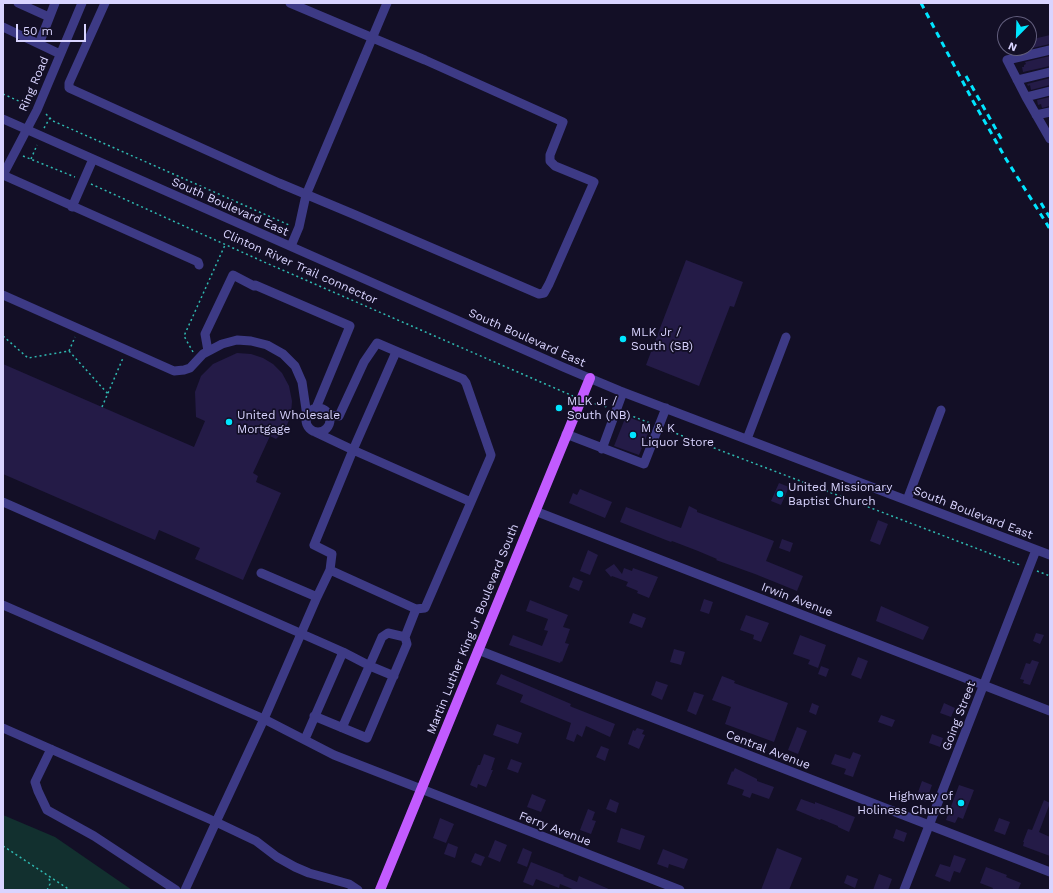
<!DOCTYPE html>
<html>
<head>
<meta charset="utf-8">
<style>
	body { margin:0 }
	#map { position:relative; width:1053px; height:893px; overflow:hidden; background:#130f26; font-family:"Work Sans",sans-serif }
	canvas { display:block }
	.frame { position:absolute; inset:0; border:4px solid #d9d4ff; pointer-events:none }
	.north { position:absolute; left:997px; top:16px; width:40px; height:40px; box-sizing:border-box; background:#130f26; border:1px solid #625e7d; border-radius:50%; rotate:203deg; font-size:11px; font-weight:700; line-height:16px; text-align:center; color:#d9d4ff }
	.north::after { content:''; display:block; margin:auto; width:14px; height:18px; background:#00e5ff; clip-path:polygon(50% 0,100% 100%,50% 72%,0 100%) }
	.scale { position:absolute; left:16px; top:24px; width:70px; height:18px; box-sizing:border-box; border:2px solid #d9d4ff; border-top:0; padding-left:5px; font-size:12px; line-height:14px; white-space:nowrap; color:#d9d4ff; -webkit-text-stroke:3px #130f26; paint-order:stroke }
</style>
</head>
<body>
<div id="map">
<canvas width="1053" height="893"></canvas>
<div class="frame"></div>
<div class="north">N</div>
<div class="scale">50 m</div>
</div>
<script>
const context = document.querySelector('canvas').getContext('2d');
context.lineJoin = 'round';
function fillPath(path, color) { context.fillStyle = color; context.fill(path, 'evenodd'); }
const shape = rows => new Path2D(rows.map(r => 'M' + r).join(''));
function strokePath(path, color, width, dash) { context.strokeStyle = color; context.lineWidth = width; context.lineCap = dash ? 'butt' : 'round'; context.setLineDash(dash || []); context.stroke(path); }
function write(font, color, halo, rows, align = 'center') {
  context.font = font + ' "Work Sans",sans-serif'; context.lineWidth = 3.5; context.setLineDash([]); context.textBaseline = 'middle'; context.strokeStyle = halo; context.fillStyle = color; for (const [text, x, y, turn = 0] of rows) {
    context.save(); context.translate(x, y); context.rotate((+turn || 0) * Math.PI / 180); context.textAlign = isNaN(turn) ? turn : align; if (halo) context.strokeText(text, 0, 0); context.fillText(text, 0, 0); context.restore();
  }
}
const green = shape([
	[3,815,55,837,132,890,3,890]
]);
const building = shape([
	[1050,35,1050,44,1023,50,1022,48,1029,48,1029,40],
	[1050,56,1050,66,1023,72,1022,67,1024,67,1024,65,1026,64,1025,62],
	[1050,78,1050,85,1031,90,1030,85,1028,86,1027,84],
	[1050,97,1050,106,1042,108,1041,104,1038,105,1037,100],
	[686,260,743,282,734,307,730,306,699,386,646,365],
	[237,353,251,354,263,358,273,364,282,373,289,386,292,401,291,415,285,430,276,439,270,436,253,473,258,476,256,482,281,493,243,580,195,559,200,548,159,530,155,540,3,474,3,364,194,447,205,421,196,417,195,392,201,376,213,364],
	[626,416,651,426,639,455,614,446],
	[779,483,789,487,781,505,771,501],
	[580,489,612,502,605,518,569,503,573,493,577,495],
	[689,506,697,510,697,512,774,541,766,561,803,576,797,591,755,574,716,560,717,559,698,551,672,541,671,542,620,522,626,507,681,528],
	[878,520,888,524,880,545,870,541],
	[782,539,793,543,790,552,779,548],
	[588,550,598,555,590,575,580,571],
	[614,564,622,574,624,568,632,571,633,568,658,577,649,598,637,593,638,591,626,586,628,582,612,576,611,577,605,570],
	[573,577,583,581,579,591,569,587],
	[704,599,713,602,709,614,700,611],
	[530,600,568,615,563,627,570,629,565,643,569,644,562,662,561,661,560,663,509,645,513,635,542,646,548,631,544,630,548,619,526,611],
	[881,606,929,627,923,640,876,621],
	[633,613,646,618,642,628,629,623],
	[746,615,769,623,761,642,753,639,754,635,740,630],
	[1036,633,1044,635,1040,644,1033,641],
	[800,635,826,645,818,668,808,664,810,660,793,654],
	[674,649,685,652,681,665,670,662],
	[858,657,868,661,861,679,851,675],
	[1032,660,1039,662,1030,685,1023,683,1024,680,1020,679,1026,663,1030,664],
	[821,666,829,669,826,677,818,674],
	[501,674,571,704,570,706,572,707,615,724,610,737,586,726,582,737,577,734,574,742,566,739,571,723,520,702,523,695,496,684],
	[722,676,735,681,734,683,788,703,774,742,725,724,731,707,712,700],
	[656,681,668,685,662,700,651,695],
	[694,692,704,695,696,715,687,711],
	[812,703,819,706,816,715,809,712],
	[944,703,955,708,951,717,940,713],
	[881,715,895,720,892,727,878,722],
	[497,724,522,733,518,744,493,735],
	[797,727,807,731,798,754,788,750],
	[637,728,644,730,642,734,645,735,639,749,628,744,633,730,635,731],
	[932,734,943,738,940,747,929,743],
	[601,746,609,749,605,761,596,757],
	[853,752,861,755,853,777,844,774,846,769,831,764,835,754,850,759],
	[484,754,495,758,491,770,493,770,486,787,478,784,477,788,470,785,478,765,480,765],
	[511,759,522,763,518,773,507,769],
	[735,768,757,779,757,781,774,787,769,799,752,793,750,798,742,795,744,790,727,784,732,771,733,772],
	[922,781,932,785,926,802,916,798],
	[959,785,974,790,963,819,958,817,955,823,946,820],
	[532,794,546,800,541,812,527,807],
	[610,799,619,803,616,813,606,809],
	[801,799,815,804,815,802,855,817,849,832,838,827,838,826,821,819,820,820,796,810],
	[1044,800,1050,803,1039,832,1050,837,1050,856,1023,846,1024,842,1023,842,1028,829,1032,830],
	[588,809,595,812,592,820,596,821,591,834,580,830],
	[440,818,454,824,446,843,433,838],
	[999,818,1010,822,1005,835,994,831],
	[621,828,645,836,640,850,617,842],
	[896,829,907,833,904,842,893,838],
	[495,840,507,845,500,862,488,857],
	[448,843,458,847,455,858,444,854],
	[523,848,532,852,527,867,517,863],
	[777,848,802,858,789,890,761,890],
	[663,849,688,859,684,869,669,864,668,868,657,864],
	[475,853,485,857,481,866,471,862],
	[954,855,966,859,960,873,954,871,950,882,935,876,940,864,950,867],
	[531,862,564,875,563,876,577,882,579,876,611,890,575,890,560,884,559,888,536,879,533,886,523,882],
	[986,867,1007,875,1006,877,1021,883,1018,890,992,890,993,888,980,883],
	[879,874,892,879,888,890,873,890],
	[847,875,858,879,855,888,844,883]
]);
const path = shape([
	[3,94,30,106],
	[46,114,53,121,289,225],
	[44,128,50,118],
	[23,156,75,177],
	[31,159,37,145],
	[91,184,264,262,573,396],
	[3,336,28,358,69,351,108,394],
	[69,351,75,337],
	[193,352,184,336,225,245],
	[590,402,607,407],
	[102,407,123,358],
	[624,413,650,423],
	[667,430,1020,565],
	[1037,571,1050,576],
	[3,846,70,890],
	[47,890,50,884,49,877]
]);
const minor = shape([
	[18,3,49,17],
	[55,3,39,44,60,54],
	[105,3,69,83,69,88,279,183,353,214,539,294,544,293,549,284,594,182,555,166,550,161,550,155,563,122,425,60,290,3],
	[3,27,39,44],
	[1050,50,1007,60,1026,97,1050,139],
	[1017,80,1050,72],
	[1026,97,1050,91],
	[1036,115,1050,112],
	[3,119,563,367,620,391,1050,555],
	[3,175,198,262,199,265],
	[3,175,37,110,82,3],
	[72,207,93,159],
	[291,246,299,227,306,195,387,3],
	[3,295,174,371,184,370,190,368,203,354,222,344,237,340,251,341,267,345,283,354,295,366,302,382,307,416],
	[208,351,205,334,233,275,254,286,255,285,350,326,316,408],
	'306 420a12 12 0 1 1 24 0a12 12 0 1 1-24 0Z',
	[329,415,339,416,364,362,377,343,398,352],
	[315,432,353,450,396,352,398,352,463,379,466,383,491,455,490,458,471,502,425,608,416,609,330,570,332,554,314,545,353,450,471,502],
	[566,434,644,464,666,408],
	[747,439,786,337],
	[602,449,623,392],
	[907,500,941,410],
	[3,502,343,652,305,739],
	[535,511,1050,711],
	[330,570,317,597,264,719,334,755,680,890],
	[261,573,317,597],
	[3,605,264,719,216,822,3,728],
	[478,650,1050,872],
	[343,652,370,666,394,676],
	[314,716,367,738,407,644,405,637,416,609],
	[342,728,382,637,388,633,405,637],
	[51,749,35,782,38,791,47,810,94,836,176,890],
	[185,890,216,822,256,841,277,857,295,867,309,873,349,884,358,890],
	[904,890,1036,550]
]);
const major = shape([
	[380,890,590,378]
]);
const rail = shape([
	[921,3,973,101,1006,159,1050,229],
	[966,76,1002,140],
	[1041,203,1050,218]
]);
const markers = [
	[623,339,4,"#00e5ff"],
	[559,408,4,"#00e5ff"],
	[229,422,4,"#00e5ff"],
	[633,435,4,"#00e5ff"],
	[780,494,4,"#00e5ff"],
	[961,803,4,"#00e5ff"]
];
const streetNames = [
	["Ring Road",34,84,-67],
	["South Boulevard East",230,207,24],
	["Clinton River Trail connector",300,267,24],
	["South Boulevard East",527,338,24],
	["South Boulevard East",973,513,21],
	["Irwin Avenue",797,600,21],
	["Martin Luther King Jr Boulevard South",473,629,-68],
	["Going Street",959,716,-69],
	["Central Avenue",768,750,21],
	["Ferry Avenue",555,829,21]
];
const poiNames = [
	["MLK Jr /",631,332],
	["South (SB)",631,346],
	["MLK Jr /",567,401],
	["South (NB)",567,415],
	["United Wholesale",237,415],
	["Mortgage",237,429],
	["M & K",641,428],
	["Liquor Store",641,442],
	["United Missionary",788,487],
	["Baptist Church",788,501],
	["Highway of",953,796,"right"],
	["Holiness Church",953,810,"right"]
];
fillPath(green, '#12302f');
fillPath(building, '#241b47');
strokePath(path, '#2fb8b0', 1.5, [2, 3]);
strokePath(minor, '#3d3a85', 9);
strokePath(major, '#c25bff', 10);
strokePath(rail, '#00e5ff', 3, [6, 5]);
for (const [x, y, r, color] of markers) { const dot = new Path2D(); dot.arc(x, y, r, 0, 2 * Math.PI); context.fillStyle = color; context.fill(dot); strokePath(dot, '#130f26', 1.5); }
write('12px', '#d9d4ff', '#130f26', streetNames);
write('12px', '#d9d4ff', '#130f26', poiNames, 'left');
</script>
</body>
</html>
